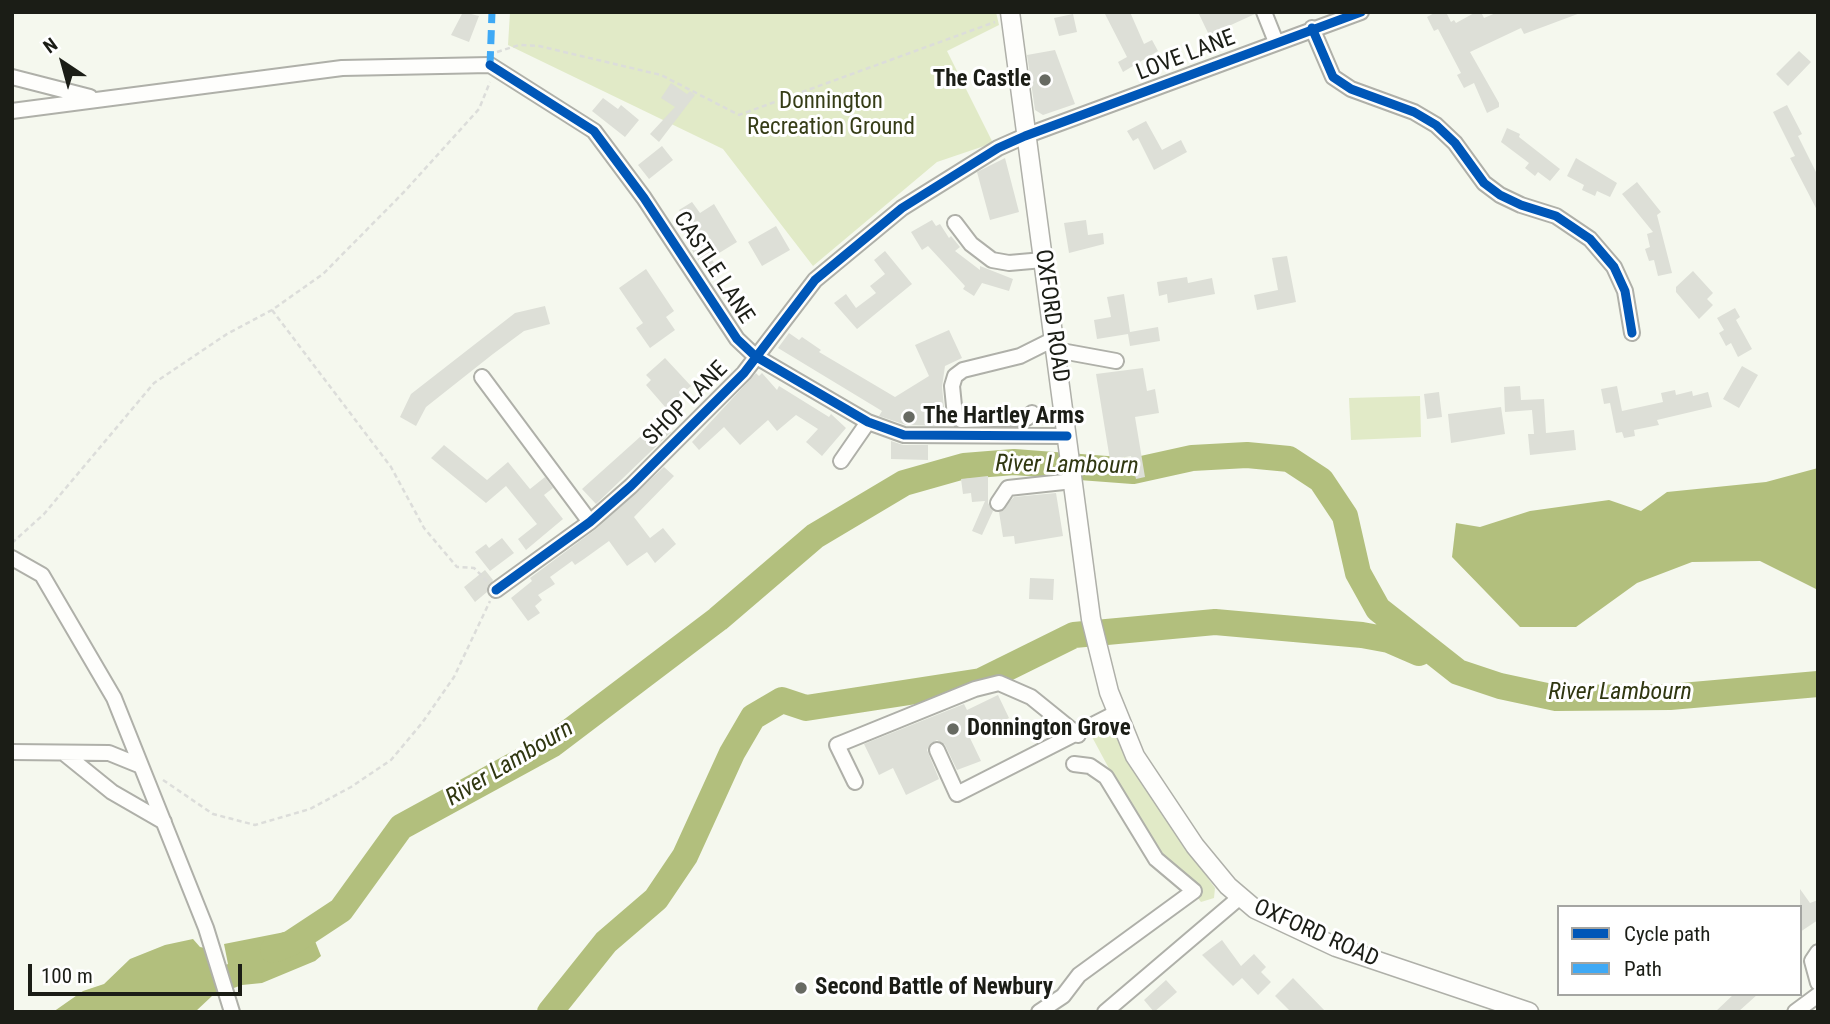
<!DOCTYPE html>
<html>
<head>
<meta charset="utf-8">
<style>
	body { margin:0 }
	#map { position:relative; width:1830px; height:1024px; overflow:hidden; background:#f5f8ee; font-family:"Roboto Condensed",sans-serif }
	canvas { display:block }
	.frame { position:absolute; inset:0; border:14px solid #1b1d16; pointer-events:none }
	.legend { position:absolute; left:1557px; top:905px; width:245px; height:91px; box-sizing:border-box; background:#fff; border:2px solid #a4a5a2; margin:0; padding:9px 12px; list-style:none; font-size:21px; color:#1b1d16 }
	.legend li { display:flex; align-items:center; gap:14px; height:35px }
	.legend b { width:35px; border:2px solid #a4a5a2 }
	.north { position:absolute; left:28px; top:28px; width:70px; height:70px; -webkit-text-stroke:5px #fff; paint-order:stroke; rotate:324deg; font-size:19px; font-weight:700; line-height:28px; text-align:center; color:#1b1d16 }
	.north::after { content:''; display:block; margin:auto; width:24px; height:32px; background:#1b1d16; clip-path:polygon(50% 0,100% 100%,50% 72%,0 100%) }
	.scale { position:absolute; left:28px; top:964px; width:214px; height:32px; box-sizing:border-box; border:4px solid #1b1d16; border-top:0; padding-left:9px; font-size:21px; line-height:24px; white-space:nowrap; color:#1b1d16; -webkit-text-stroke:5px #fff; paint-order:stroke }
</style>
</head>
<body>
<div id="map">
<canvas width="1830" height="1024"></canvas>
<div class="frame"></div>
<ul class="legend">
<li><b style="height:9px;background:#0057b8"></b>Cycle path</li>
<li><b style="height:9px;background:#3fa9f5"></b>Path</li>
</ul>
<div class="north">N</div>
<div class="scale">100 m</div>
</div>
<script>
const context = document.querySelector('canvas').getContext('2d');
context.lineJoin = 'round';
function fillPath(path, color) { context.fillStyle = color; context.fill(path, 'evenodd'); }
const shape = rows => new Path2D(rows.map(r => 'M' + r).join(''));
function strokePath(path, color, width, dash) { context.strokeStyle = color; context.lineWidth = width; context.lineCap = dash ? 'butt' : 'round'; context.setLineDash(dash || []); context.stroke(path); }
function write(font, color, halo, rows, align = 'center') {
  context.font = font + ' "Roboto Condensed",sans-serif'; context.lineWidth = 6; context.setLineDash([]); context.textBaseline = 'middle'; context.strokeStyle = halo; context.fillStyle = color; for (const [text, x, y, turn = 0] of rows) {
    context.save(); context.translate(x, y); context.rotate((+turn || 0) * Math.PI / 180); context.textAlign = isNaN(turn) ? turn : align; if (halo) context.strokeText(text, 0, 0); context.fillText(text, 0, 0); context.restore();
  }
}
const green = shape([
	[510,12,996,12,999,25,947,51,993,143,937,162,813,266,723,149,508,45],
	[1420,396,1421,437,1351,440,1349,398],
	[1107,726,1115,729,1156,805,1215,888,1214,898,1201,902,1142,830,1091,735]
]);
const water = shape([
	[1818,468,1818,590,1760,561,1692,562,1637,583,1576,627,1520,627,1452,557,1456,523,1480,527,1530,511,1609,500,1641,511,1667,492,1766,482],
	[295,930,313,936,321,956,315,961,262,983,242,985,212,996,195,1012,53,1012,83,991,104,984,130,959,165,945,193,939,200,947,210,949,216,969,228,964,224,944]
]);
const river = shape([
	[273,950,291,943,341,910,401,827,553,744,718,619,815,536,904,483,964,466,1014,462,1133,471,1192,458,1247,455,1289,459,1321,480,1345,516,1358,573,1378,609,1458,672,1500,686,1556,698,1670,697,1818,684],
	[550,1012,606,942,656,899,685,856,732,753,753,717,782,700,806,708,981,681,1074,635,1215,622,1362,635,1389,640,1419,653]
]);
const building = shape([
	[463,12,479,16,469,42,451,35],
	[1104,12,1130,12,1144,44,1152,40,1158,51,1123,72,1118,62,1127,57],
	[1198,12,1255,12,1255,14,1209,35],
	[1436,12,1446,12,1451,22,1454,20,1456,23,1476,12,1481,12,1484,18,1498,12,1583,12,1524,34,1521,28,1470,52,1499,103,1499,107,1487,113,1474,83,1464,88,1457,75,1461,73,1438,29,1434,31,1427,17],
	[1073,14,1077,32,1059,36,1054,18],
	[1055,50,1075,104,1043,115,1035,110,1027,55],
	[1799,51,1811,62,1788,86,1776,74],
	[671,83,687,94,690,91,695,95,659,142,650,134,675,107,661,98],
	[603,98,618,109,621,105,639,120,625,137,592,111],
	[1787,105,1802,134,1798,136,1818,176,1818,212,1790,158,1795,156,1773,112],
	[1146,121,1162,150,1181,140,1187,152,1154,170,1138,138,1133,141,1127,131],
	[1507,128,1520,134,1519,137,1560,169,1550,181,1538,172,1535,176,1525,168,1529,163,1501,142],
	[662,146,673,160,649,179,638,165],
	[1005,158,1019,212,990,220,977,172],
	[1576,158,1617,183,1610,197,1597,191,1595,196,1582,190,1584,185,1567,176],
	[1637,182,1661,212,1657,215,1672,273,1658,276,1654,260,1649,261,1645,249,1650,247,1647,234,1653,232,1622,194],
	[692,202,700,213,714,204,737,242,711,258,714,263,704,269,692,250,701,245,679,210],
	[932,220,936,226,940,224,949,238,951,236,960,247,955,251,980,270,980,266,1013,279,1009,291,982,283,974,296,963,289,965,286,928,246,922,250,911,232],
	[1086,220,1088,235,1103,233,1104,244,1069,253,1064,223],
	[776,226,790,250,762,266,748,242],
	[885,251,912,284,857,329,834,303,846,294,856,308,876,293,870,286,885,274,874,260],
	[1287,256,1296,302,1257,310,1254,295,1278,290,1272,258],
	[646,269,674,311,666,317,675,330,650,348,636,328,643,323,619,288],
	[1693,271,1713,293,1707,299,1713,305,1699,319,1676,292,1676,287],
	[1187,277,1188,283,1212,278,1215,294,1168,303,1167,294,1159,296,1157,282],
	[1124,294,1130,332,1158,327,1160,341,1130,346,1128,334,1097,339,1094,320,1111,317,1107,297],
	[545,306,550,324,524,331,493,354,426,407,416,426,400,417,411,394,515,313],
	[1735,308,1740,317,1736,320,1752,349,1738,357,1731,343,1726,346,1719,333,1724,330,1717,318],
	[949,330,962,358,945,366,942,387,946,426,906,425,879,416,882,411,778,348,789,333,799,340,802,337,821,350,819,352,895,397,929,376,915,345],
	[665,358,691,386,666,408,646,385,651,380,646,375],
	[1742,366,1758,375,1739,408,1723,399],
	[1143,368,1147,391,1155,389,1159,413,1135,417,1145,477,1136,479,1131,456,1110,460,1096,374],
	[756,373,759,376,762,373,777,390,779,386,829,417,831,414,846,428,822,456,806,442,818,429,796,415,777,431,768,420,740,445,724,427,699,450,692,442],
	[1520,386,1521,400,1544,399,1546,433,1574,430,1576,450,1530,455,1528,434,1534,434,1532,410,1505,412,1504,387],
	[1617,386,1622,411,1663,402,1661,393,1675,390,1676,395,1692,391,1693,396,1708,392,1712,407,1657,420,1659,425,1634,430,1635,436,1624,438,1622,432,1616,433,1610,403,1604,404,1601,389],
	[1439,392,1442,417,1427,419,1424,394],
	[1501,407,1505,434,1451,443,1448,414],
	[660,419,671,432,596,504,582,489],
	[891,441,903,445,928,445,928,460,891,459],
	[444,445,487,480,508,462,530,489,545,477,553,488,544,495,563,519,526,550,518,539,537,524,506,486,486,503,431,458],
	[664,467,674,476,634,517,650,538,663,528,676,544,655,563,647,552,627,566,609,541,584,559,575,565,572,561,550,577,555,584,538,595,542,600,535,606,540,613,528,621,511,598,532,581,530,578,596,529],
	[988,476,988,503,993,511,982,535,972,531,985,501,972,502,971,493,963,494,961,479],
	[1056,493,1063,536,1015,544,1014,536,1003,537,999,512,1014,497],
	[502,538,514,553,490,571,475,552,486,544,489,548],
	[485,570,493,580,487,592,475,602,464,587],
	[1030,578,1054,579,1053,600,1029,599],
	[998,695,1009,718,970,738,981,761,957,770,945,745,937,740,930,744,927,750,939,779,906,795,893,768,879,775,864,744,964,704,967,710],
	[1800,889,1810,903,1818,900,1818,920,1800,932],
	[1222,940,1241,966,1254,954,1266,967,1261,972,1271,982,1258,995,1242,978,1233,986,1202,955],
	[1293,978,1326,1012,1291,1012,1275,996],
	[1166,980,1177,992,1154,1012,1144,1000],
	[1734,994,1758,994,1738,1012,1715,1012]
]);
const path = shape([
	[497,52,519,45,539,46,661,75,739,115,995,22],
	[272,310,391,467,424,528,457,567,474,568,487,581],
	[12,543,44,514,154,383,227,334,272,310,323,274,404,192,479,109,490,82],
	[163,780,213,814,255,825,310,809,351,787,391,760,422,723,454,677,490,601]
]);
const minor = shape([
	[1264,12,1276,42],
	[1312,28,1333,77,1351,89,1414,112,1436,125,1455,143,1484,183,1500,195,1521,205,1556,216,1590,239,1614,267,1625,291,1632,333],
	[12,77,90,97],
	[12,111,342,68,490,65,594,131,644,198,737,339,755,356,868,422,904,435,1067,436],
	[955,223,971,244,992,260,1009,263,1043,260],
	[1056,350,1116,361],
	[482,377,590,522],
	[1032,413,1027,418,961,420,955,416,952,386,955,376,963,370,1020,356,1054,339],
	[841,461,868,422],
	[998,503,1008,488,1073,481],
	[12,558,42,575,114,698,206,928,232,1012],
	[496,590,590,522,631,486,744,373,815,280,902,208,998,148,1025,136,1361,12],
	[937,750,957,794,1116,713],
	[12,752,109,753,141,766],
	[65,754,112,792,164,822],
	[855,782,837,745,975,689,999,683,1031,697,1078,735],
	[1818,952,1812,961,1818,983],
	[1039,1012,1063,996,1079,975,1194,891,1156,859,1106,777,1090,766,1074,764],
	[1105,1012,1239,898],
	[1795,1012,1818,995]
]);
const major = shape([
	[1010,12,1091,619,1109,692,1135,756,1195,846,1228,886,1255,909,1336,947,1529,1012]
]);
const quiet = shape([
	[490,65,492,12]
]);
const cycleway = shape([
	[1312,28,1333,77,1351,89,1414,112,1436,125,1455,143,1484,183,1500,195,1521,205,1556,216,1590,239,1614,267,1625,291,1632,333],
	[490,65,594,131,644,198,737,339,755,356,868,422,904,435,1067,436],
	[496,590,590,522,631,486,744,373,815,280,902,208,998,148,1025,136,1361,12]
]);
const markers = [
	[1045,80,7,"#676a62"],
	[909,417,7,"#676a62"],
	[953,729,7,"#676a62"],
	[801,988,7,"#676a62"]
];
const streetNames = [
	["LOVE LANE",1186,56,-21],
	["CASTLE LANE",713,268,57],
	["OXFORD ROAD",1051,316,82],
	["SHOP LANE",686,404,-45],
	["OXFORD ROAD",1316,934,24]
];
const poiNames = [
	["The Castle",1031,80,"right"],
	["The Hartley Arms",923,417],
	["Donnington Grove",967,729],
	["Second Battle of Newbury",815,988]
];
const parkNames = [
	["Donnington",831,102],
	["Recreation Ground",831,128]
];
const waterNames = [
	["River Lambourn",1067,466,1],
	["River Lambourn",1620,693],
	["River Lambourn",510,764,-31]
];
fillPath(green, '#e1eac7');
fillPath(water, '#b2bf7d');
strokePath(river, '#b2bf7d', 26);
fillPath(building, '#dddfd7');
strokePath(minor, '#afb0a9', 18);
strokePath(major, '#afb0a9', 21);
strokePath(path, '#dcddda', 2.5, [5, 3.5]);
strokePath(minor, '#fefefc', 14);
strokePath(major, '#fefefc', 18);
strokePath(quiet, '#3fa9f5', 7, [14, 7]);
strokePath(cycleway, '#0057b8', 9);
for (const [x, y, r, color] of markers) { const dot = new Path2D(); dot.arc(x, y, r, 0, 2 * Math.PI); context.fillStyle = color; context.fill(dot); strokePath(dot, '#fff', 2.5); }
write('23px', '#1b1d16', '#fff', streetNames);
write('bold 23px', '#1b1d16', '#fff', poiNames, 'left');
write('23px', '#363d17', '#fff', parkNames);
write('italic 24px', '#303711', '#fff', waterNames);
</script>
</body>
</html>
